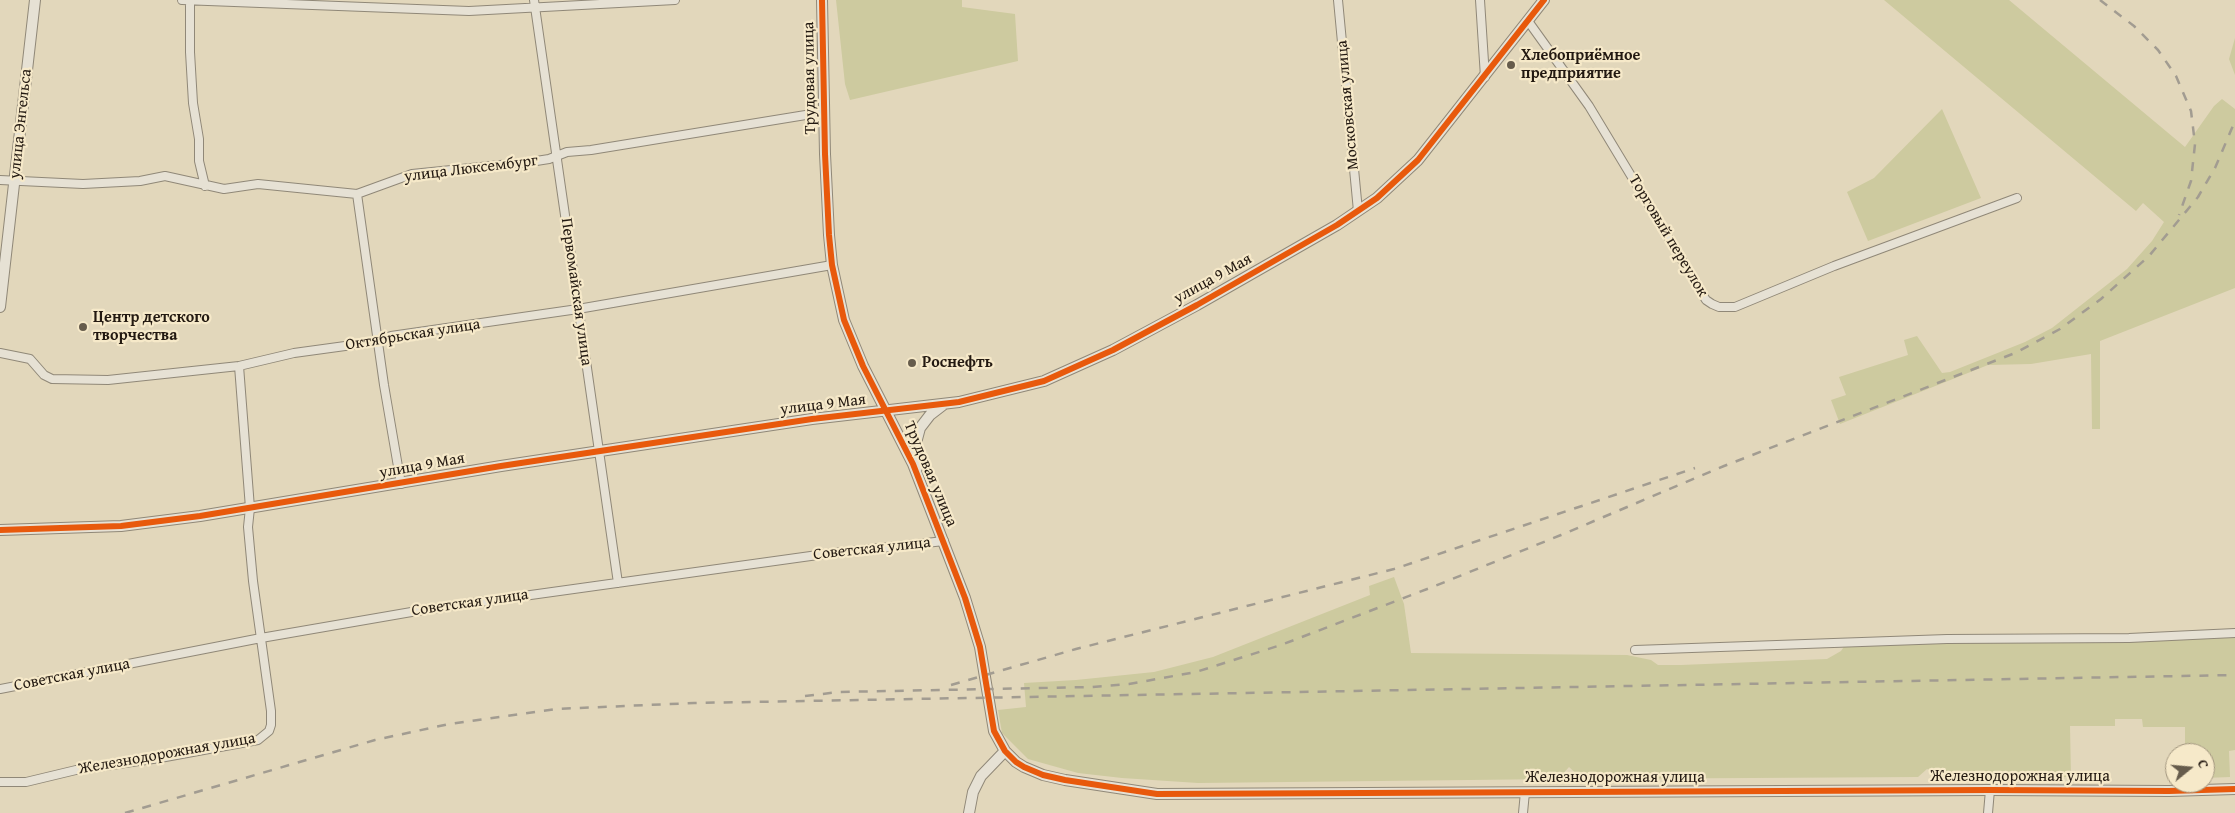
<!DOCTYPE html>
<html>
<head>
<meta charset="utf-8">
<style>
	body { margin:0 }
	#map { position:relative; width:2235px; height:813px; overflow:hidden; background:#e2d7bb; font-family:"Gentium Book Plus",serif }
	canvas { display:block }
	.north { position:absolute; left:2165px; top:743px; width:50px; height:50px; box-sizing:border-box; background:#f6e9c9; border:1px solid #a2967f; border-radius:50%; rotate:73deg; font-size:14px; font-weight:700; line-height:20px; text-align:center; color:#231911 }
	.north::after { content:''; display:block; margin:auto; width:18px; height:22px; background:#665c4c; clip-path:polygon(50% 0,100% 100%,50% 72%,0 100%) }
</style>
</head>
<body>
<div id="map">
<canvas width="2235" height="813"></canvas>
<div class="north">С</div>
</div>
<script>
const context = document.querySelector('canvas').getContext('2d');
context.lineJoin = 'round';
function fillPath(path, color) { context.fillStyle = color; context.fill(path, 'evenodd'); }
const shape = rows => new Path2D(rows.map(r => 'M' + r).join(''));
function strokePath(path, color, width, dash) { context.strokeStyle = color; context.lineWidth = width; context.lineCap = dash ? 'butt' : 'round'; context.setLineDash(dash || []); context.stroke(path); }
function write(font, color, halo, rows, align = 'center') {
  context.font = font + ' "Gentium Book Plus",serif'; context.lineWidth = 4.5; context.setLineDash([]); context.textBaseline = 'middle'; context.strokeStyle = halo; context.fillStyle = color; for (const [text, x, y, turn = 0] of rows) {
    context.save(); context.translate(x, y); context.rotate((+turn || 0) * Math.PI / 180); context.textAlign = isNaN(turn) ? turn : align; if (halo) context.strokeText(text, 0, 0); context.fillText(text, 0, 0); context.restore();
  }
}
const green = shape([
	[836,0,962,0,962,7,1015,14,1018,61,850,100,845,84],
	[1884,0,2009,0,2185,147,2214,106,2222,99,2235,109,2235,288,2100,341,2100,429,2092,429,2091,354,2031,364,1988,365,1840,424,1831,400,1846,395,1839,377,1908,355,1904,340,1917,336,1942,373,1950,372,2025,342,2052,328,2127,269,2152,241,2164,222,2143,203,2136,211],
	[2235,38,2235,75,2229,59],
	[1942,109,1981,198,1868,241,1847,192,1874,178],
	[1394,577,1404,604,1411,653,1627,655,1651,660,1658,665,1681,665,1827,659,1841,651,1847,642,2235,633,2235,750,2229,751,2230,777,2205,778,2205,753,2185,753,2185,727,2143,727,2142,719,2115,719,2115,726,2070,726,2071,777,1935,778,1935,772,1927,769,1918,777,1582,779,1569,767,1558,779,1198,783,1122,778,1078,773,1028,759,1002,733,998,710,1026,707,1024,683,1076,680,1154,672,1213,657,1370,595,1369,586]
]);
const minor = shape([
	[182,0,469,11,675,0],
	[190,0,190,52,193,103,199,139,199,161,205,186],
	[534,0,618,583],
	[1338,0,1358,211],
	[1480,0,1485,77],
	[1528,21,1589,106,1706,300,1712,304,1719,307,1735,307,1834,266,2017,198],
	[0,180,83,184,140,181,165,176,224,189,258,184,357,194,412,174,530,162,549,159,567,152,591,150,824,112],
	[357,194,384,385,401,484],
	[0,353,30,359,44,375,52,379,108,380,239,366,294,353,367,343,391,336,578,309,832,265],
	[1635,650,1947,639,2129,638,2235,633],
	[0,689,261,638,423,610,825,554,944,541],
	[0,782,26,782,76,770,160,758,258,740,269,731,271,725,271,711,253,581,248,527,250,508,239,366],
	[1523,813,1525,792],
	[1988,813,1990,790]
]);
const tertiary = shape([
	[822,0,825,154,829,235,832,265,844,320,863,366,913,464,965,598,980,647,994,731,1005,751,1016,762,1024,767,1043,775,1065,780,1157,794,1990,790,2169,791,2235,789],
	[0,307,35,0],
	[917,468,916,443,920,428,930,415,943,405],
	[0,530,121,526,200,516,501,466,812,419,959,402,1044,381,1113,350,1197,305,1337,225,1377,198,1418,160,1544,0],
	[969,813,973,792,981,776,1005,751]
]);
const rail = shape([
	[2100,0,2134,26,2158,50,2176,76,2191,111,2195,144,2191,181,2179,215],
	[951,685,1076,649,1394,569,1695,468],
	[805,696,839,692,1092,687,1129,684,1196,672,1281,645,1435,586,1561,535,1724,466,2015,353,2060,329,2101,299,2149,256,2198,197,2215,168,2235,121],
	[125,813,375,740,449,724,556,709,694,703,2235,675]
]);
const cycleway = shape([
	[822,0,825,154,829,235,832,265,844,320,863,366,913,464,965,598,980,647,994,731,1005,751,1016,762,1024,767,1043,775,1065,780,1157,794,1990,790,2169,791,2235,789],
	[0,530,121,526,200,516,501,466,812,419,959,402,1044,381,1113,350,1197,305,1337,225,1377,198,1418,160,1544,0]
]);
const markers = [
	[1511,65,5,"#665c4c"],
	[83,327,5,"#665c4c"],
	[912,363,5,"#665c4c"]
];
const poiNames = [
	["Хлебоприёмное",1521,56],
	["предприятие",1521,74],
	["Центр детского",93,318],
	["творчества",93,336],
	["Роснефть",922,363]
];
const streetNames = [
	["Трудовая улица",810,78,-91],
	["Московская улица",1348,105,-95],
	["улица Энгельса",21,124,-84],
	["улица Люксембург",471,169,-7],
	["Торговый переулок",1668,236,59],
	["улица 9 Мая",1213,279,-29],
	["Первомайская улица",576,292,82],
	["Октябрьская улица",413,335,-9],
	["улица 9 Мая",823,405,-7],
	["улица 9 Мая",422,466,-10],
	["Трудовая улица",930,474,67],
	["Советская улица",872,549,-6],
	["Советская улица",470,603,-8],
	["Советская улица",72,675,-11],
	["Железнодорожная улица",167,754,-10],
	["Железнодорожная улица",2020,777],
	["Железнодорожная улица",1615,778]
];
fillPath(green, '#cdca9f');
strokePath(minor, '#908878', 10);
strokePath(tertiary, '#908878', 12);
strokePath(minor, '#e6e1d4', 8);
strokePath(tertiary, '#e6e1d4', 10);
strokePath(rail, '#a29c91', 2.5, [9, 9]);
strokePath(cycleway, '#e8590c', 6);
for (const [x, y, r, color] of markers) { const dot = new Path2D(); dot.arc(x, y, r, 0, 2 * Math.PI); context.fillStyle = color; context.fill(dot); strokePath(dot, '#f6e9c9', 2); }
write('bold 16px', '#231911', '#f6e9c9', poiNames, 'left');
write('16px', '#231911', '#f6e9c9', streetNames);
</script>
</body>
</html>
